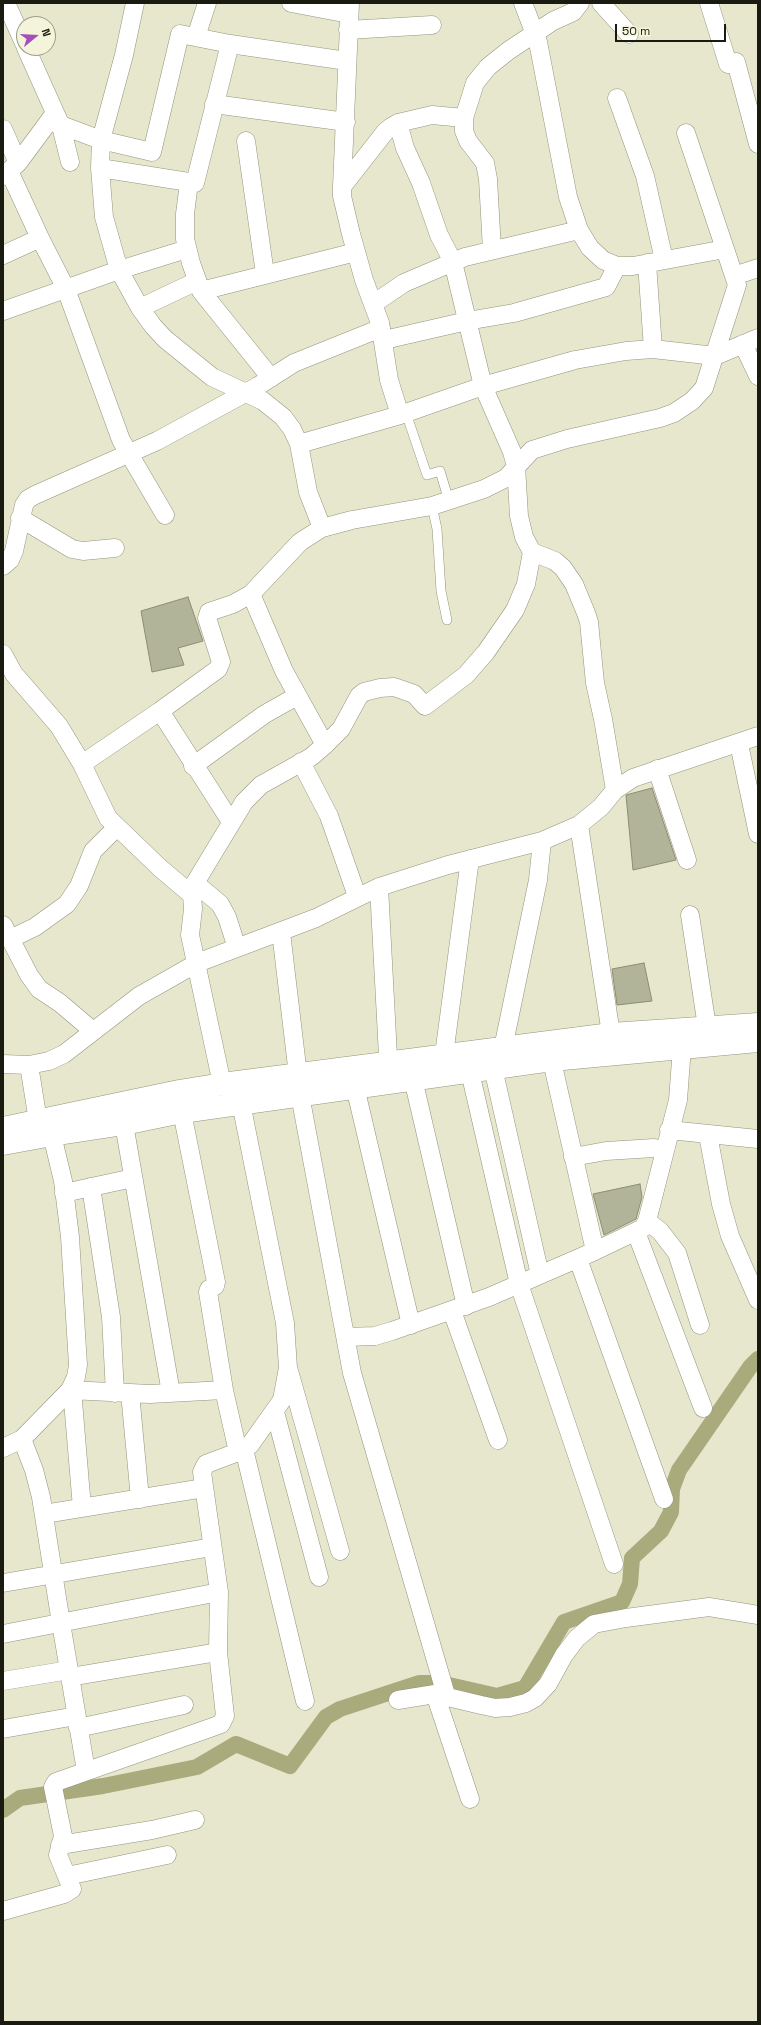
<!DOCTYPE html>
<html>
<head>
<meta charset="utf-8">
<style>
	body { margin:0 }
	#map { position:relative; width:761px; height:2025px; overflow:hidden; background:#e6e7cc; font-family:"Space Grotesk",sans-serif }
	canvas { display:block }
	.frame { position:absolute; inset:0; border:4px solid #191a10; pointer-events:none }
	.north { position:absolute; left:16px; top:16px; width:40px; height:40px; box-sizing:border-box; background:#f3f4d9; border:1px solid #9c9d89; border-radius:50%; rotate:72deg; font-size:11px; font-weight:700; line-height:16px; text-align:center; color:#191a10 }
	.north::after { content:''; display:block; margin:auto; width:14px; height:18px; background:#a64fbc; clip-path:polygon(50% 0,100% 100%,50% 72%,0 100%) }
	.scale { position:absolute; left:615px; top:24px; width:111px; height:18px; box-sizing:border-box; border:2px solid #191a10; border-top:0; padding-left:5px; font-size:12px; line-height:14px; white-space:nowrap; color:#191a10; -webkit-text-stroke:3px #f3f4d9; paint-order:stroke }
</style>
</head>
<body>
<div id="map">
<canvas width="761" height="2025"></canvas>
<div class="frame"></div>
<div class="north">N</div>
<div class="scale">50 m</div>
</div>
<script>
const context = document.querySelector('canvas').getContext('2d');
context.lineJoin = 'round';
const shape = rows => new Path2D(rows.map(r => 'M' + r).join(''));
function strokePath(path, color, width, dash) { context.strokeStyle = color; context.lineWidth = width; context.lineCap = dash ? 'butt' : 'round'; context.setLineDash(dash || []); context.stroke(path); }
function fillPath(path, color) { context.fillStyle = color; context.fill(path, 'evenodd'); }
const canal = shape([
	[449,1685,497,1696,525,1688,564,1622,622,1602,630,1584,632,1558,661,1531,671,1512,672,1489,679,1470,750,1367,758,1359],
	[3,1810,20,1798,103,1786,197,1767,236,1744,290,1766,326,1717,340,1709,419,1683,438,1683]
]);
const building = shape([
	[188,597,203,641,178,648,184,665,152,672,141,611,188,597],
	[652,788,676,860,633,870,626,795,652,788],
	[644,963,652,1001,617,1005,612,969,644,963],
	[640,1184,642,1197,636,1219,604,1235,593,1194,640,1184]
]);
const lane = shape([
	[406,413,427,475,440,471,449,501],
	[432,506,437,529,441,591,447,620]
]);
const street = shape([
	[6,3,24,43],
	[135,3,124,55,101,140,100,168,104,217,119,270,140,308,153,326,165,339,212,377,263,401,283,417,292,429,299,444,308,492,322,528],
	[291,3,349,14],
	[601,3,629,34],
	[709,3,728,64,736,62,758,144],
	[348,30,432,25],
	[196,37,207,3],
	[26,48,61,126,70,162],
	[617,98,645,176,664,260],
	[214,104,346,122],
	[464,118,464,131,468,141,485,163,488,179,492,250],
	[50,121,101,140,152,152,180,34,230,44,347,61],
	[398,123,405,148,421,183,439,235,453,262,483,386,512,452,516,466,519,516,524,537,532,552,555,561,563,568,574,584,586,613,589,622,595,683,603,719,615,790],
	[3,129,18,163],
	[686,133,725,249],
	[246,141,265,274],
	[100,168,195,183,230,44],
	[9,171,40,238,66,289,121,440,165,515],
	[3,176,18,163,55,113],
	[189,182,185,214,185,239,191,263,201,291,271,378],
	[342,187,350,3],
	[3,255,40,238],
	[647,263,653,349],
	[734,276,758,268],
	[201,291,356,252],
	[373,304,404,283,465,257,579,230],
	[140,308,197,281],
	[3,311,119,270,187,249],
	[384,340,467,321,514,313,606,287,617,266],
	[743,344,758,376],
	[400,415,389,380,380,323,364,280,351,234,342,196,342,187,385,132,391,127,398,123,432,115,464,118,475,83,488,67,508,51,553,21,573,12,580,3],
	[299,444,400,415,483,386,575,360,626,351,653,349,715,356,758,338],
	[20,518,72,549,83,551,115,548],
	[3,566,10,560,14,551,24,505,28,499,35,495,157,441,258,386,294,363,381,328],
	[251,594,284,671,325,745],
	[3,654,14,674,59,726,82,764,108,818,160,868,192,895],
	[160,711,231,822],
	[739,744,758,834],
	[301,762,329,816,357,896],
	[82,764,160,711,218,669,221,662,207,618,209,612,233,604,251,594,300,542,322,528,352,520,432,506,484,489,506,478,532,450,567,439,660,418,674,413,692,401,704,388,737,285,725,249,633,266,617,266,603,260,590,248,579,230,568,197,538,42,523,3],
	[193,766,265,714,297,696],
	[657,769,687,860],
	[195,883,220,904,227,917,237,948],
	[379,887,389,1075],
	[690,915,707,1027],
	[3,925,29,975,39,989,60,1003,93,1031],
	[281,932,298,1075],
	[10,939,35,927,67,904,79,886,93,851,116,828],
	[611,1034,579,825,601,807,615,790,633,778,758,736],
	[503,1048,538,880,542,841],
	[549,1048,595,1251],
	[444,1055,470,859],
	[3,1064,29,1065,49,1061,64,1054,139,996,197,963,316,918,379,887,448,865,542,841,579,825],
	[29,1065,38,1121],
	[493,1068,540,1275],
	[352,1074,411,1325],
	[413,1079,466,1306],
	[222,1084,190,935,193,909,192,895,195,883,244,802,261,785,311,757,325,745,341,729,359,696,364,692,380,688,394,687,414,694,425,706,466,675,486,652,515,610,526,584,532,552],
	[300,1095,352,1373,446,1695],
	[182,1112,216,1282,215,1286,209,1289,208,1292,224,1390,238,1452],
	[124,1124,171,1393],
	[669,1130,758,1139],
	[708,1135,721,1204,730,1236,758,1300],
	[573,1157,606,1151,654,1148,664,1150],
	[91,1187,111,1317,115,1393],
	[64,1193,133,1178],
	[647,1221,660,1231,677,1253,700,1325],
	[636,1232,703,1408],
	[578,1259,664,1499],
	[452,1311,498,1440],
	[346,1337,375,1336,392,1331,489,1297,519,1284,470,1072],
	[289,1371,340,1551],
	[130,1393,140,1499],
	[275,1412,319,1577],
	[22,1439,34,1470,41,1497,61,1623,86,1771],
	[3,1448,22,1439,70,1390,76,1377,78,1365,70,1237,63,1181,52,1135],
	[244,1449,305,1701],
	[82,1508,73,1401,70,1390,150,1394,224,1390],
	[44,1514,204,1488],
	[614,1564,519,1284,595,1251,643,1228,647,1221,678,1100,682,1047],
	[3,1583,212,1547],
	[3,1634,219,1592],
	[70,1677,218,1652],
	[3,1681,69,1670],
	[435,1694,470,1799],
	[398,1700,435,1694,481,1705,495,1708,510,1707,526,1703,535,1698,548,1684,564,1655,577,1638,594,1624,626,1618,709,1607,758,1615],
	[78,1728,184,1705],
	[3,1729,76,1716],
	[60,1845,152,1830,195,1820],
	[67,1876,167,1855],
	[3,1911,64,1894,72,1889,58,1855,63,1836,53,1787,56,1782,210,1728,221,1724,225,1716,218,1652,219,1592,202,1472,206,1464,238,1452,250,1445,282,1400,288,1368,285,1323,241,1103]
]);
const primary = shape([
	[3,1128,179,1091,222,1084,611,1034,758,1024],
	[3,1144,52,1135,124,1124,182,1112,552,1060,758,1041]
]);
strokePath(canal, '#a9ab7c', 16);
fillPath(building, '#b2b49a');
strokePath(building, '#8c8c74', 1);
strokePath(lane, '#94947c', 10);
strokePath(street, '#94947c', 19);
strokePath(primary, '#94947c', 23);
strokePath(lane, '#fff', 9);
strokePath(street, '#fff', 18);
strokePath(primary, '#fff', 22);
</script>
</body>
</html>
